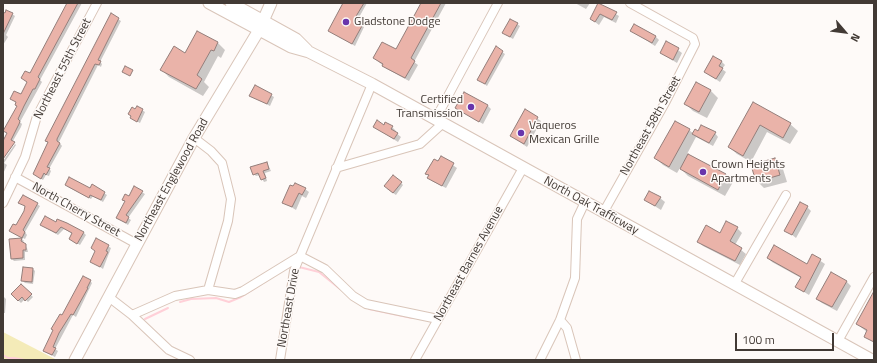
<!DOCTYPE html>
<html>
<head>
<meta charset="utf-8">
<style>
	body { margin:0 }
	#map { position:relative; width:877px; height:363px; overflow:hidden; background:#fefaf8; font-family:"Titillium Web",sans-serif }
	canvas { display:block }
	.frame { position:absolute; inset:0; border:4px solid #423a35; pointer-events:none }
	.north { position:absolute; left:825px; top:12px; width:40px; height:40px; -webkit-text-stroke:3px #fefaf8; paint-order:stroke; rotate:118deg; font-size:11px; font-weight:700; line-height:16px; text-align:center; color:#423a35 }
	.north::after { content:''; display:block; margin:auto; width:14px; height:18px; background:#423a35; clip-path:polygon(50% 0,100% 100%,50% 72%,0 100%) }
	.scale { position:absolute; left:735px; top:333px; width:99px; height:18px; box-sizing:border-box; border:2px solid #423a35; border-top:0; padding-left:5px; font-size:12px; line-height:14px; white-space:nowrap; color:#423a35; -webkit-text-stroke:3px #fefaf8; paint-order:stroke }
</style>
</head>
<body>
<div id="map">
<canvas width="877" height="363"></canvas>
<div class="frame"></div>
<div class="north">N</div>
<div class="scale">100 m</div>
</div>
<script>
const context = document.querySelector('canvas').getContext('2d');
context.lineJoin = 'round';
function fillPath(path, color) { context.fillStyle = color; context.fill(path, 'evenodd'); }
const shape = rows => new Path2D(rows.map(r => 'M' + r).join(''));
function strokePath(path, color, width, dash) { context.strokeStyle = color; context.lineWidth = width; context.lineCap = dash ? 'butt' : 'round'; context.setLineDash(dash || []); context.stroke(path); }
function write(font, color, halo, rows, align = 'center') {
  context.font = font + ' "Titillium Web",sans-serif'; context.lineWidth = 3; context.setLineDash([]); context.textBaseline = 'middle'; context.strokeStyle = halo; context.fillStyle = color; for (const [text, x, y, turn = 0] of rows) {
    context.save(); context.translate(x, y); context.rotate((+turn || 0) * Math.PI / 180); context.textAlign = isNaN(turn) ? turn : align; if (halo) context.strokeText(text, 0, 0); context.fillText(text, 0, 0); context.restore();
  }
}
const green = shape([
	[3,332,57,360,3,360]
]);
const shadow = shape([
	[69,3,82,3,40,80,42,82,20,122,22,124,21,127,3,158,3,144,8,134,5,131,18,106,17,103,11,99,21,96,28,83,22,78,30,75],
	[344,3,367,3,357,21,364,27,355,46,329,31],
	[422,3,446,3,414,62,418,65,409,81,387,69,374,58,396,51],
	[575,3,590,3,586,9],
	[599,4,619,16,616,23,604,17,599,25,591,19],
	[7,11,15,16,6,35,8,37,3,45,3,18],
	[111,15,121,21,100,62,102,64,101,67,98,65,59,142,62,146,49,169,51,171,49,176,46,175,43,180,34,174,49,143,46,140],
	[511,20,520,26,513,39,506,35],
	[632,31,655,36,659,40,655,46],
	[198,32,218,43,225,50,221,58,218,56,204,82,209,87,203,96,169,77,162,70,186,54],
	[667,42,682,53,677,63,661,53],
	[496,48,505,54,487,86,479,80],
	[721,61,725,65,722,69,726,72,720,82,705,72],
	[255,87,274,97,270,106,251,96],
	[711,91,718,98,707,118,693,111,686,104],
	[753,103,790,124,798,131,790,144,767,132,751,162,737,154,729,147],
	[488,106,491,109,483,124,456,108],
	[137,107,145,112,140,123,131,118],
	[525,111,541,121,527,147,511,136],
	[384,126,392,127,396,131,395,132,401,137,398,142,374,127],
	[689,130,694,134,698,132,715,133,718,137,713,146,696,137,687,154,726,175,733,182,725,196,688,176,680,168,677,173,663,165,656,158],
	[15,144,16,145,4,163,7,165,3,174,3,161],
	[441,157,457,168,446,188,432,181,427,173],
	[775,159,782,166,787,182,764,188,757,181],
	[267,163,271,171,265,173,267,181,264,182,260,175,256,176,254,174],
	[401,183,403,185,396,195,387,189],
	[92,186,107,195,103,202,93,196,91,199,68,187,90,189],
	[134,188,145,194,128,218,131,220,128,225,117,218,126,202,123,199,129,197],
	[305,189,309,192,306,198,302,196,296,210,283,202],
	[660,198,665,202,661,210,645,200],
	[20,203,37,204,40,206,25,232,27,235,25,239,13,233,25,211,26,207],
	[807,207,811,211,796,238,786,230],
	[56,223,83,232,86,235,80,245,70,239,73,234,64,229,58,235,41,225],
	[737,228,742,233,735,245,746,254,740,265,703,246,698,241],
	[22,239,24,241,22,243,27,248,28,252,25,252,25,260,14,261,12,259,10,240],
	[97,240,111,248,103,269,91,261,96,251],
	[813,256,825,264,809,295,796,287,801,278,772,262,768,258,808,265],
	[24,268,33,269,35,271,33,284,25,283,22,280],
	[90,281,92,283,76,317,73,315,55,349,58,351,55,357,47,353,44,351,63,317],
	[846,281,851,286,837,311,822,303,817,299],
	[21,285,33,297,28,302,25,299,21,303,12,294],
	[874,293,874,343,865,336,867,332,857,324],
	[3,296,6,299,5,313,3,313]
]);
const stream = shape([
	[299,267,319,272,340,289],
	[180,302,191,299,216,298,229,302,241,297,268,280],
	[369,309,412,318],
	[145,319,168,308],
	[3,355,8,358,14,358,25,360]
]);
const building = shape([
	[67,3,78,3,38,77,40,79,35,89,33,89,24,106,18,119,20,121,19,124,11,140,15,142,3,159,3,141,7,133,3,131,17,106,15,105,16,102,10,99,14,91,21,94,27,82,21,78,25,71,30,73,67,3],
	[343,3,364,3,355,18,363,24,352,44,328,31,343,3],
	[421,3,441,3,411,58,415,61,405,78,382,66,383,64,373,58,382,42,396,49,421,3],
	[598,3,617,12,612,20,600,14,595,22,590,19,598,3],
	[6,10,13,13,3,34,3,12,5,13,6,10],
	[111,13,119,18,98,60,101,61,99,65,95,64,57,139,57,141,60,143,47,167,50,168,46,175,44,173,41,179,33,174,48,142,45,141,111,13],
	[510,19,518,23,510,37,502,33,510,19],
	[634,24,656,36,652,43,630,31,634,24],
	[197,31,218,42,214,51,211,50,197,75,202,79,196,89,160,70,174,46,185,53,197,31],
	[666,41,679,48,673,60,660,53,666,41],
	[496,46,503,51,485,84,477,80,496,46],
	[713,56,722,61,719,66,723,68,716,79,704,72,713,56],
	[125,66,133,70,130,76,122,72,125,66],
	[696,82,711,90,699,112,684,104,696,82],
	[255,85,272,94,267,104,249,96,255,85],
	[464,92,488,105,479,122,455,108,464,92],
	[753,102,791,123,783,138,760,125,743,156,728,147,753,102],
	[137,106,143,109,137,122,130,118,131,116,128,114,132,107,135,109,137,106],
	[525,109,538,117,524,144,510,136,525,109],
	[377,120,384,125,385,122,393,126,391,129,398,133,394,139,373,127,377,120],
	[675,121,690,129,669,167,654,158,675,121],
	[701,125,716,132,709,143,692,134,695,129,698,131,701,125],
	[688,154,726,174,718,190,680,169,688,154],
	[441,156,454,163,442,186,427,178,429,175,425,174,434,159,438,161,441,156],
	[775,158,780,175,756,182,751,165,775,158],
	[267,162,269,169,263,171,266,178,261,180,258,173,253,175,250,167,267,162],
	[393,175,402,182,393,193,384,186,393,175],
	[69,177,90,188,92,184,105,192,101,200,90,195,89,198,65,185,69,177],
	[295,183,306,188,302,195,299,193,292,207,282,203,290,185,293,186,295,183],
	[134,186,143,191,126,215,129,217,126,223,116,218,125,201,122,200,125,194,129,196,134,186],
	[649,191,661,197,655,206,644,200,649,191],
	[23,195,38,203,23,230,25,232,22,238,9,231,13,224,16,225,24,211,25,206,18,203,23,195],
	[800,202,808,206,792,235,784,231,800,202],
	[45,216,56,222,57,219,67,223,84,232,77,244,69,239,72,233,61,227,56,233,40,225,45,216],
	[726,221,738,227,730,241,742,248,735,261,697,242,706,225,720,233,726,221],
	[22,238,21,241,26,244,26,250,23,250,23,258,11,259,9,239,22,238],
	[96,238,109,245,106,251,108,252,100,267,90,262,95,251,91,248,96,238],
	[774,245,807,264,812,254,821,259,804,292,795,287,801,277,767,258,774,245],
	[23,267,33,268,32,282,21,281,23,267],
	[831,272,847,281,832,307,816,299,831,272],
	[83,276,91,280,87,288,88,288,73,315,71,314,59,333,53,347,56,348,52,355,43,351,53,330,51,329,60,314,62,315,83,276],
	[21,284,32,294,25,301,22,297,18,301,11,294,21,284],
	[874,291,874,342,864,337,867,330,856,324,874,291]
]);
const minor = shape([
	[435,120,498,3],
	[194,138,211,151,222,163,231,199,228,221,208,290],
	[336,168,420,144,442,124],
	[15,177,137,244],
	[3,203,25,157,37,116,97,3],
	[603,213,666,101,695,44,693,38,630,3],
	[734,285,786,195],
	[110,298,132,315,169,350,190,360],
	[132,315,175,296,208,290,235,294,243,291,300,256,372,84],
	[560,320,567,328,576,360],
	[838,341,874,277],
	[280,360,294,271,300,256,325,269,353,296,366,304,438,319],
	[415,360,523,168],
	[540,360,560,320,575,278,577,219,585,202]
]);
const major = shape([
	[209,3,291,47,309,52,372,84,872,360],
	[231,3,296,39,307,50],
	[75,360,194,138,259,30,271,3]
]);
const markers = [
	[346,22,4,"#6835ac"],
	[471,107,4,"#6835ac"],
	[521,133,4,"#6835ac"],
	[703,172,4,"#6835ac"]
];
const poiNames = [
	["Gladstone Dodge",354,22],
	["Certified",463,100,"right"],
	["Transmission",463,114,"right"],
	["Vaqueros",529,126],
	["Mexican Grille",529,140],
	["Crown Heights",711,165],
	["Apartments",711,179]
];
const streetNames = [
	["Northeast 55th Street",63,69,-63],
	["Northeast 58th Street",651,126,-61],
	["Northeast Englewood Road",172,180,-61],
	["North Oak Trafficway",591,206,29],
	["North Cherry Street",76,210,29],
	["Northeast Barnes Avenue",469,264,-61],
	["Northeast Drive",289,308,-80]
];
fillPath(green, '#f4ebb8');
fillPath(shadow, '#0003');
strokePath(stream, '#ffd0d8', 2);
fillPath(building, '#eab3a9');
strokePath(building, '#947e7a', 1);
strokePath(minor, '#d9c5b9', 10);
strokePath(major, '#d9c5b9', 13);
strokePath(minor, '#fff', 8);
strokePath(major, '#fff', 11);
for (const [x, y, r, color] of markers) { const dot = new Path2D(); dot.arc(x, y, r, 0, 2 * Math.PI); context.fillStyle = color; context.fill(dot); strokePath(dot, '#fefaf8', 1.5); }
write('12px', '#423a35', '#fefaf8', poiNames, 'left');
write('12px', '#423a35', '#fefaf8', streetNames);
</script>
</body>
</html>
